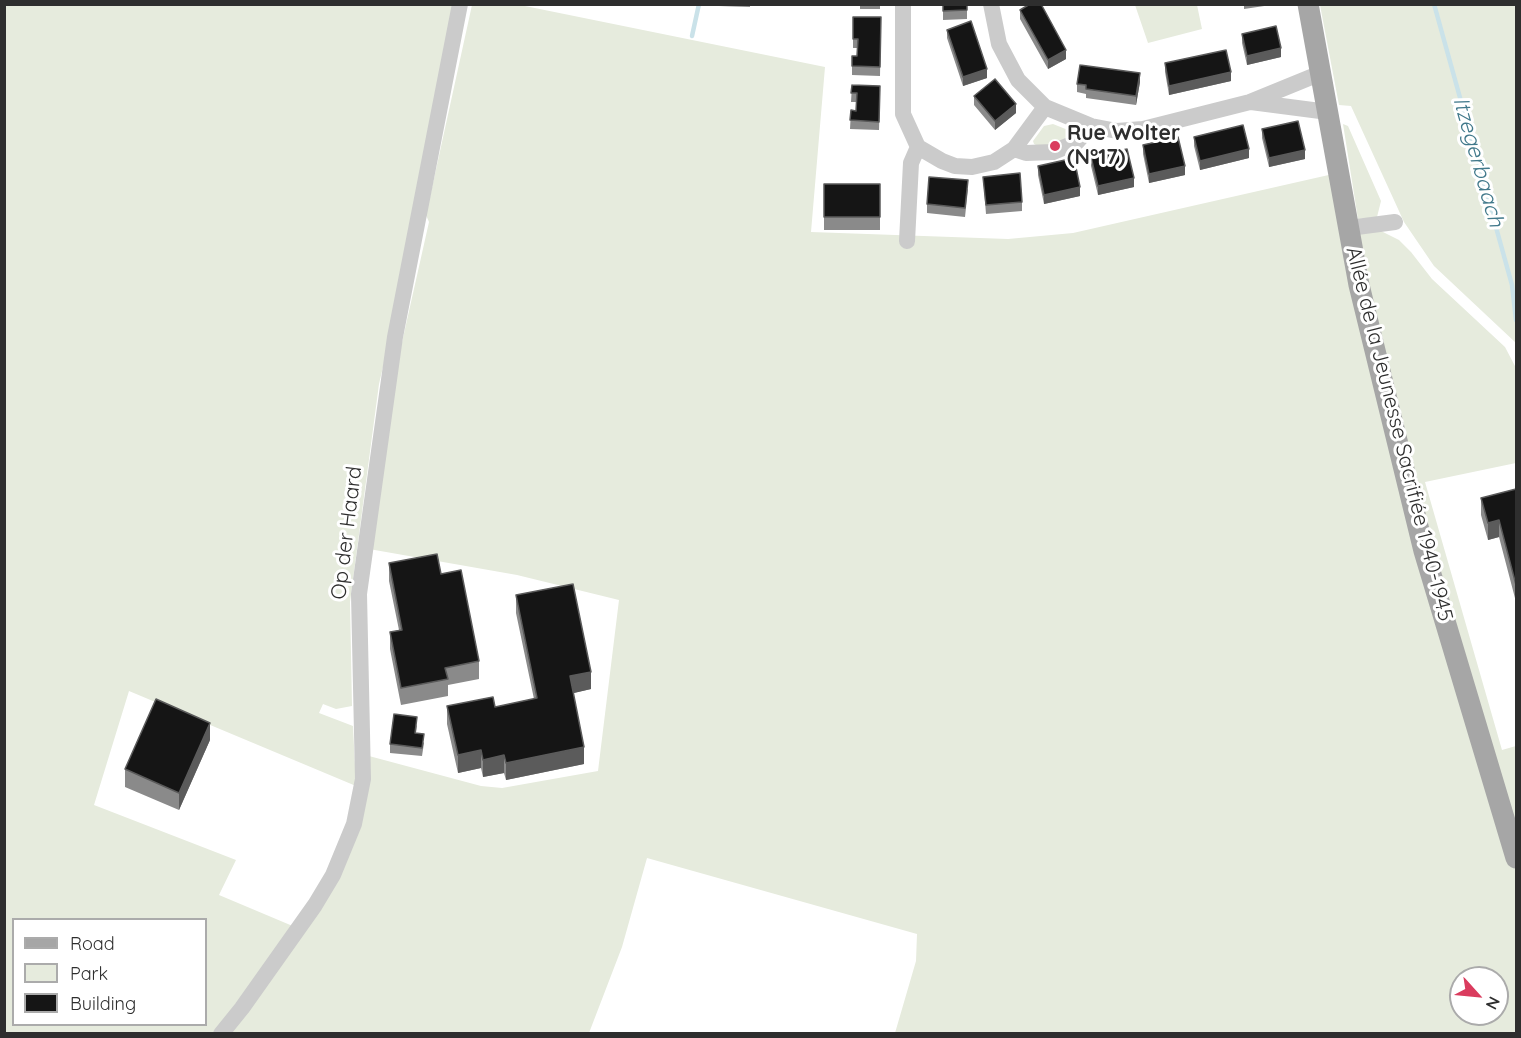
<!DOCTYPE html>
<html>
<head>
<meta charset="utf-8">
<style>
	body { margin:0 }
	#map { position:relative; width:1521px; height:1038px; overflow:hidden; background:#fff; font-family:Quicksand,sans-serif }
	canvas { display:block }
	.frame { position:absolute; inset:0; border:6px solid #2e2e2e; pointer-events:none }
	.legend { position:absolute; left:12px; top:918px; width:195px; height:108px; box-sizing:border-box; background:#fff; border:2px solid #ababab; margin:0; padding:8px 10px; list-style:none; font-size:18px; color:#2e2e2e }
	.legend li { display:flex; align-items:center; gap:12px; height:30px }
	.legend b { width:30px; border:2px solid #ababab }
	.north { position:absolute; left:1449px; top:966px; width:60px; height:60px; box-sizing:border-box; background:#fff; border:2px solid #ababab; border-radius:50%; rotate:117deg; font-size:16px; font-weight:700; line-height:24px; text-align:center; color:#2e2e2e }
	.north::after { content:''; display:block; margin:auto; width:21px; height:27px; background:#da3c5e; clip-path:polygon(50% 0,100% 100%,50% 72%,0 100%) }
</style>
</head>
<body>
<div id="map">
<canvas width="1521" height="1038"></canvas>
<div class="frame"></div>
<ul class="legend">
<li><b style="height:8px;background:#a6a6a6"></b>Road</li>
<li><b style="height:16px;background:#e6ebdd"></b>Park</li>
<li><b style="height:16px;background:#151515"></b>Building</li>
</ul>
<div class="north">N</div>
</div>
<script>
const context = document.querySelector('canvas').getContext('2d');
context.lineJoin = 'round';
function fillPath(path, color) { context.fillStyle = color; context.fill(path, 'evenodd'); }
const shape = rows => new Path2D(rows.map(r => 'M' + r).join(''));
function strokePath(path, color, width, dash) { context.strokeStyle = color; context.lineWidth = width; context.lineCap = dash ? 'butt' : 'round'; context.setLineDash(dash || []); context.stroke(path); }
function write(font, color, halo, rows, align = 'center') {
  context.font = font + ' Quicksand,sans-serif'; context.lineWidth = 6; context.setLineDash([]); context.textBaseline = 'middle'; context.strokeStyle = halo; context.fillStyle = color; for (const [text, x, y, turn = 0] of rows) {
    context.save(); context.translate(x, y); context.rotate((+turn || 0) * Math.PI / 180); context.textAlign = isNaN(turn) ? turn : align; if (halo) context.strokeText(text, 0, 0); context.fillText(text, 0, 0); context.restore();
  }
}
const green = shape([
	[4,5,453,5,393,324,379,384,350,602,352,706,336,709,323,704,319,713,353,726,356,786,129,691,94,805,236,860,219,895,295,927,216,1033,5,1033],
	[14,920,206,920,206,1024,14,1024],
	[472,5,520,5,825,67,811,232,1008,239,1073,233,1333,174,1343,233,1373,227,1399,240,1411,252,1432,279,1505,347,1516,368,1516,463,1425,482,1502,750,1516,746,1516,1033,895,1033,916,961,917,934,647,858,622,947,589,1033,227,1034,335,879,369,756,481,786,502,788,598,771,619,600,517,575,369,549,398,360,429,222,426,215],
	[1461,978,1497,978,1497,1014,1461,1014],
	[1135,5,1197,5,1202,29,1148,43],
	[1320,5,1516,5,1516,343,1434,266,1404,222,1351,106,1339,105],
	[1053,124,1073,132,1072,139,1040,147,1034,144,1033,141,1044,126],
	[1343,124,1348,126,1381,201,1377,217,1358,219]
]);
const stream = shape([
	[1434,4,1512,285,1516,320],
	[692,36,699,4]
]);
const minor = shape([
	[903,4,903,114,918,147],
	[991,4,999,44,1018,80,1045,107,1091,126,1117,131,1143,129,1250,102,1321,73],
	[1251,102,1328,112],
	[918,147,942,161,955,166,972,167,994,162,1014,149,1045,107],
	[1014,149,1026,153,1053,152,1077,142,1091,126],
	[1349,228,1395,222],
	[907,241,911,163,918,147],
	[221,1034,242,1008,315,905,333,875,354,824,363,779,359,594,395,337,460,4]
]);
const major = shape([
	[1308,4,1359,285,1424,551,1516,858]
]);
const wall = shape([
	[663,4,683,4,683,6,663,6],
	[719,4,750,4,750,7,719,6],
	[860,4,880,4,880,9,860,9],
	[943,4,967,4,967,19,943,20],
	[1244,4,1271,4,1271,5,1244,9],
	[1020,10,1066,59,1048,69,1020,19],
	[881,17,880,76,852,75,852,56,857,56,857,48,853,48,853,39],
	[947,30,987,78,963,86,947,38],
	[1242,34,1281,57,1247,65,1242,43],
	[1165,63,1231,81,1169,95,1165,72],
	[1140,82,1136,105,1086,98,1086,94,1077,92,1077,84],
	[852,85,880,95,879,130,850,129,851,110,856,111,856,102,851,102],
	[974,96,1016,113,995,130,974,105],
	[1262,129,1305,159,1269,167,1262,138],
	[1194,137,1249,158,1200,170,1194,146],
	[1143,145,1185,175,1149,183,1143,154],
	[1091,157,1134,187,1098,195,1091,166],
	[1038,166,1080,196,1044,204,1038,175],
	[983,177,1022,202,1022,211,986,214],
	[824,184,880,184,880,230,824,230],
	[968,189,965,217,927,213,927,204],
	[1516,489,1516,602,1499,537,1488,540,1481,515,1481,498],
	[389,563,441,574,479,661,479,679,448,685,448,696,401,705,390,649,390,632,399,630,389,581],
	[516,595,591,689,573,693,584,764,506,780,504,773,483,777,481,768,458,773,447,724,447,706,495,707,534,699,516,613],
	[417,725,416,733,424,743,422,756,390,753,390,744],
	[210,740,179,810,125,787,125,769]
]);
const shadedWall = shape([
	[1281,48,1281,57,1247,65,1247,56],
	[1066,50,1066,59,1048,69,1048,60],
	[987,69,987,78,963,86,963,77],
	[1231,72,1231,81,1169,95,1169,86],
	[1140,73,1140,82,1136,105,1136,96],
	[1016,104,1016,113,995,130,995,121],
	[1249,149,1249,158,1200,170,1200,161],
	[1305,150,1305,159,1269,167,1269,158],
	[1185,166,1185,175,1149,183,1149,174],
	[1134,178,1134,187,1098,195,1098,186],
	[1080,187,1080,196,1044,204,1044,195],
	[1499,520,1499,537,1488,540,1488,523],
	[591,672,591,689,570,694,570,676],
	[210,723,210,740,179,810,179,793],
	[584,747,584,764,506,780,506,763],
	[481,750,481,768,458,773,458,755],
	[504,755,504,773,483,777,483,760]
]);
const building = shape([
	[943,4,967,4,967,10,943,11,943,4],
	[1030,4,1041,4,1066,50,1048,60,1020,10,1030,4],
	[853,17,881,17,880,67,852,66,852,56,857,56,858,39,853,39,853,17],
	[971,21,987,69,963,77,947,30,971,21],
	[1276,26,1281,48,1247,56,1242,34,1276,26],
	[1226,50,1231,72,1169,86,1165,63,1226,50],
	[1080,65,1140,73,1136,96,1086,89,1086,85,1077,84,1080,65],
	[995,79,1016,104,995,121,974,96,995,79],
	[852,85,880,86,879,122,850,120,851,110,856,111,857,93,851,93,852,85],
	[1298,121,1305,150,1269,158,1262,129,1298,121],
	[1243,125,1249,149,1200,161,1194,137,1243,125],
	[1178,137,1185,166,1149,174,1143,145,1178,137],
	[1127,149,1134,178,1098,186,1091,157,1127,149],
	[1074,158,1080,187,1044,195,1038,166,1074,158],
	[1020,173,1022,202,986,205,983,177,1020,173],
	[929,177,968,180,965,208,927,204,929,177],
	[824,184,880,184,880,217,824,217,824,184],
	[1516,489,1516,585,1499,520,1488,523,1481,498,1516,489],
	[437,554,441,574,461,570,479,661,445,668,448,679,401,688,390,632,402,630,389,563,437,554],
	[573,584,591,672,570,676,584,747,506,763,504,755,483,760,481,750,458,755,447,706,493,697,495,707,537,698,516,595,573,584],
	[156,699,210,723,179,793,125,769,156,699],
	[394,714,417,717,415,733,424,734,422,748,390,744,394,714]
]);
const markers = [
	[1055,146,6,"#da3c5e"]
];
const poiNames = [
	["Rue Wolter",1067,134],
	["(N°17)",1067,158]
];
const streetNames = [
	["Allée de la Jeunesse Sacrifiée 1940-1945",1399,434,76],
	["Op der Haard",347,533,-83]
];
const waterNames = [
	["Itzegerbaach",1478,162,74]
];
fillPath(green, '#e6ebdd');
strokePath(stream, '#cae2e9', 4.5);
strokePath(minor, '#cbcbcb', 16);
strokePath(major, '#a6a6a6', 21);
fillPath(wall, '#8a8a8a');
fillPath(shadedWall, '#5b5b5b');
fillPath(building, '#151515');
strokePath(building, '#5b5b5b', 1.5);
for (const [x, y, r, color] of markers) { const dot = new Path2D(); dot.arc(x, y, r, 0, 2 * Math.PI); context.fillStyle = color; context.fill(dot); strokePath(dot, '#fff', 2); }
write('bold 21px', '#2e2e2e', '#fff', poiNames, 'left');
write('21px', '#2e2e2e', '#fff', streetNames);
write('italic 22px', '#41798b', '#fff', waterNames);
</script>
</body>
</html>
